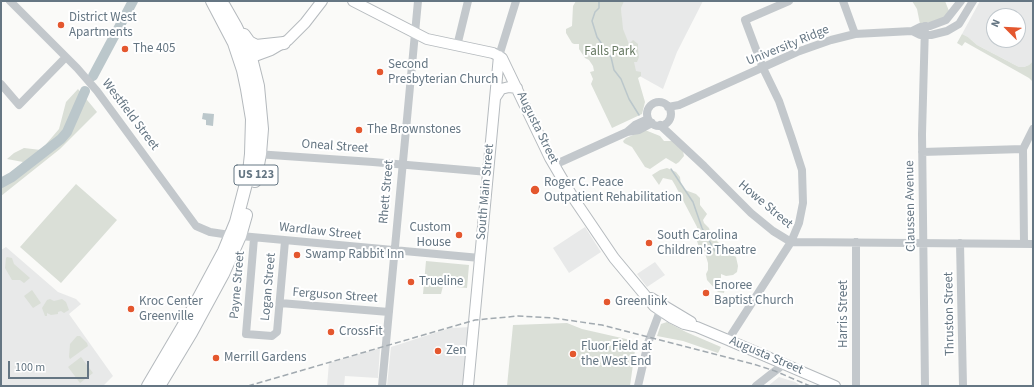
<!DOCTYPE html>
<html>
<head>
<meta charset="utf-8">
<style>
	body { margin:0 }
	#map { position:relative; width:1034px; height:387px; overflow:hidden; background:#fafaf8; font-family:"Source Sans 3",sans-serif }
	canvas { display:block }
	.frame { position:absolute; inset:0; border:2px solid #657683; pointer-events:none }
	.north { position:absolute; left:986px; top:8px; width:40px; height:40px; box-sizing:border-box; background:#fff; border:1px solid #c1c8cd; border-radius:50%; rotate:294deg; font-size:11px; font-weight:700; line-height:16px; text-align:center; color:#657683 }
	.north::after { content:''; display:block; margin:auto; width:14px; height:18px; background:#e4572e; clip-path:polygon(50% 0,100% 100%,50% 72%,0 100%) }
	.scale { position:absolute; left:8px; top:361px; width:81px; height:18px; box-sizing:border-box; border:2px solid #657683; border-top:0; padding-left:5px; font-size:12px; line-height:14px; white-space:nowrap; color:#657683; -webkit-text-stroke:3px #fff; paint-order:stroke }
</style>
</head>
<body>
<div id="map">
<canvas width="1034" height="387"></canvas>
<div class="frame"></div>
<div class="north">N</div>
<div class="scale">100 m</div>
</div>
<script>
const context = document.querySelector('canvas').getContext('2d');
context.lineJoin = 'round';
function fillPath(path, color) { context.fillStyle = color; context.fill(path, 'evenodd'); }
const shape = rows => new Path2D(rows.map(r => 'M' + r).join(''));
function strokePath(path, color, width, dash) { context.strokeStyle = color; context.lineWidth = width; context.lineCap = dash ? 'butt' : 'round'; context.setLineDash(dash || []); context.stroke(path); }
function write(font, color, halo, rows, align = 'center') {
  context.font = font + ' "Source Sans 3",sans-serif'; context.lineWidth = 4; context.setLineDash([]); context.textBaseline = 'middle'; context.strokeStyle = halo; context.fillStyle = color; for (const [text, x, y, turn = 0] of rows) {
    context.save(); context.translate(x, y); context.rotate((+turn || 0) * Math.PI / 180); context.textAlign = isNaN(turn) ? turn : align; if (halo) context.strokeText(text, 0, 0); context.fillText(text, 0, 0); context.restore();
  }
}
const built = shape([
	[622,1,703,1,677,52,663,89,636,74,629,45,622,29,621,8],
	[980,1,1033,1,1033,61,1029,65,1024,67,1019,67,977,45,968,37,962,34],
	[994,16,1018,16,1018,40,994,40],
	[585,227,601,252,569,273,553,248],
	[6,247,58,292,76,299,81,304,69,314,113,376,103,386,1,386,1,250],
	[655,262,665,275,647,287,637,274],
	[471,327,465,386,387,386,391,347,450,328],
	[380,348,378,378,345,376,344,386,327,386,329,363],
	[779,377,795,382,801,386,768,386]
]);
const green = shape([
	[576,1,624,1,621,8,623,29,629,44,633,40,638,44,638,50,639,57,637,62,634,62,636,71,641,72,641,76,638,78,645,102,642,114,612,128,591,84,593,79,590,72,594,71,593,66,589,60,585,58,579,49,579,44,574,44,572,43,566,33,566,29,572,26,573,6],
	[912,1,945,1,949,11,942,20,920,24,917,9],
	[962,34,968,37,977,45,1019,67,1024,67,1029,65,1033,61,1033,82,1029,78,965,42,962,46,957,43],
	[78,89,97,112,60,149,1,196,1,181,23,162,7,159,14,153,24,148,41,150,59,129,66,102],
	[645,130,660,136,664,141,673,141,683,151,684,156,679,162,676,164,666,158,650,169,645,167,632,147,624,143,623,141,626,138],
	[667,168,676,172,680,177,681,185,685,190,696,194,700,198,700,205,707,214,703,220,704,223,709,228,711,235,729,253,736,257,738,266,737,272,733,275,726,276,721,274,721,279,725,287,724,293,718,292,707,280,706,274,708,270,708,263,704,250,699,247,697,241,698,234,697,227,675,185,672,180,663,178,659,185,652,175,660,170],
	[76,184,117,220,61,283,20,247],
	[7,257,12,258,14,264,30,278,24,283,20,280,12,280,5,268,6,258],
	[426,261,469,265,467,288,443,286,441,294,423,294],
	[32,290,41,303,33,308,24,296],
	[50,299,54,301,62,299,66,302,69,310,64,313,61,311,58,312,58,314,51,315,47,313,47,316,45,316,42,308,47,300],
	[667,322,686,332,721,347,718,353,683,341,657,336,661,324],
	[567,323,582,329,626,339,636,343,630,386,507,386,513,325],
	[77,336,80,336,87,343,88,346,70,359,69,357,70,344],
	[81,357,93,373,80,383,68,367]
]);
const water = shape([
	[203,113,214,114,213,126,206,125,206,120,202,119]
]);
const stream = shape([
	[599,1,599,8,595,12,592,21,597,37,611,57,614,70,621,79,629,99,639,115],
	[671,169,693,202,702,228,715,251]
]);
const river = shape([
	[93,76,133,1],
	[1,183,12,177,61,139,67,132,85,91]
]);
const minor = shape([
	[10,1,77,68,97,91,196,226,210,232,230,235,480,258],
	[843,1,855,34],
	[912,31,920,27,930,26,946,20,961,1],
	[457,46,468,1],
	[499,56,516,1],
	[1,84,19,105,66,57],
	'647 114a12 12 0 1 1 24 0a12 12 0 1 1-24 0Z',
	[668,107,679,105,797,52,831,40,855,34,912,31,920,35,931,35,947,31,959,24,973,1],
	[660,125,704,166,751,213,773,231,791,242,1033,244],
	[628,131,635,125,648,119],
	[922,152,1023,149],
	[256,154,373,162,488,172],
	[554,165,627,132,639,130,652,123],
	[254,238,246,334,272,336,277,332,285,241],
	[856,242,856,386],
	[960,243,963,386],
	[1024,243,1023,149,1033,129],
	[280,303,389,312],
	[728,340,791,242,799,223,803,203,802,170,792,139,779,101,763,68,745,20,789,1],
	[382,386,418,1],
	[638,386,648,343,660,311],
	[756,386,784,364],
	[925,386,922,134,925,26]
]);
const major = shape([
	[353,1,427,39,493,53,502,58,550,158,574,199,614,258,654,306,672,318,684,324,697,327,728,340,835,386],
	[244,60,271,50,288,40,305,23,322,1],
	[495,98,501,89,509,87,517,88],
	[651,298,691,322],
	[468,386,499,56]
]);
const highway = shape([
	[224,6,236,27,251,58,258,86,262,129,260,154,255,181],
	[244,35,249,42,256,46,284,43],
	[148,386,188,318,224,251,236,222,249,172,251,154,252,119,247,89,243,70,234,43,212,1],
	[159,386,191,333,223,274,240,236,246,215]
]);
const rail = shape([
	[248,386,475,320,518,316,553,318,602,325,753,364,775,371,810,386]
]);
const markers = [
	[61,25,4,"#e4572e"],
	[125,49,4,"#e4572e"],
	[380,72,4,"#e4572e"],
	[359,130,4,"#e4572e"],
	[535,190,5,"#e4572e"],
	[459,235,4,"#e4572e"],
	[649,243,4,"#e4572e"],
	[297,255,4,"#e4572e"],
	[411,282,4,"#e4572e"],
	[706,293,4,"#e4572e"],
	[607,302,4,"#e4572e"],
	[131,309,4,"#e4572e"],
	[331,332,4,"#e4572e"],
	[438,351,4,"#e4572e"],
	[573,354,4,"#e4572e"],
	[216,358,4,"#e4572e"]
];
const shields = [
	[256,175,44]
];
const shieldNames = [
	["US 123",256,175]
];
const poiNames = [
	["District West",69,18],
	["Apartments",69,33],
	["The 405",133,49],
	["Second",388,65],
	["Presbyterian Church",388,80],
	["The Brownstones",367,130],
	["Roger C. Peace",544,183],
	["Outpatient Rehabilitation",544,198],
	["Custom",451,228,"right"],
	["House",451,243,"right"],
	["South Carolina",657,236],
	["Children's Theatre",657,251],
	["Swamp Rabbit Inn",305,255],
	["Trueline",419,282],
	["Enoree",714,286],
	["Baptist Church",714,301],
	["Kroc Center",139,302],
	["Greenville",139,317],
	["Greenlink",615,302],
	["CrossFit",339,332],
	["Fluor Field at",581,347],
	["the West End",581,362],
	["Zen",446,351],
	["Merrill Gardens",224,358]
];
const streetNames = [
	["University Ridge",788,46,-22],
	["Westfield Street",130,115,53],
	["Augusta Street",537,128,64],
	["Oneal Street",335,147,4],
	["Rhett Street",387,192,-85],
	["South Main Street",486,192,-85],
	["Howe Street",765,205,40],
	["Claussen Avenue",911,206,-91],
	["Wardlaw Street",320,232,6],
	["Payne Street",238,285,-85],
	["Logan Street",269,287,-85],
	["Ferguson Street",335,296,4],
	["Harris Street",844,314,-90],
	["Thruston Street",950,314,-91],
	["Augusta Street",766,356,23]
];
const parkNames = [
	["Falls Park",610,52]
];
fillPath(built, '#e8e9e9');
fillPath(green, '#dadfd7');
fillPath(water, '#bbc7cb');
strokePath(stream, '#bbc7cb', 1.5);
strokePath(river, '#bbc7cb', 10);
strokePath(major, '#b5babe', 12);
strokePath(highway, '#b4b9bd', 14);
strokePath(minor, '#c3c8cc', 8);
strokePath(major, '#fff', 10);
strokePath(highway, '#fff', 12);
strokePath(rail, '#a2aab0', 1.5, [6, 3]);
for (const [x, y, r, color] of markers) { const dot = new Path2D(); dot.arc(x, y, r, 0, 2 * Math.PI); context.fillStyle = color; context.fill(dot); strokePath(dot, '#fff', 1.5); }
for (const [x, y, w] of shields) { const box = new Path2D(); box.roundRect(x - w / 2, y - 10, w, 20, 3); context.fillStyle = '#fff'; context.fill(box); strokePath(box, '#657683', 1); }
write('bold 12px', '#657683', null, shieldNames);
write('13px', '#657683', '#fff', poiNames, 'left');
write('13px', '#657683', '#fff', streetNames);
write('13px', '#687a64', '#fff', parkNames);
</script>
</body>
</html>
